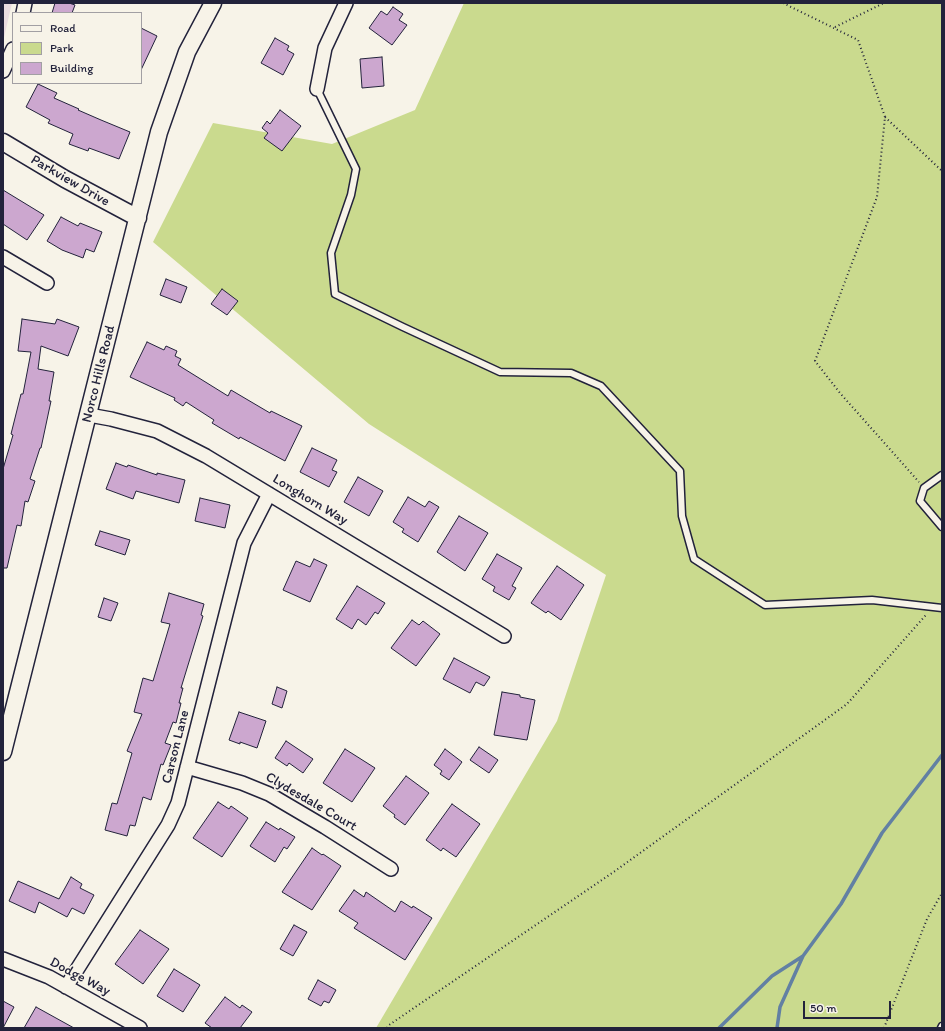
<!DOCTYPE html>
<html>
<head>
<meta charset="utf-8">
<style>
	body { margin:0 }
	#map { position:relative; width:945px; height:1031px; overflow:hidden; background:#f7f3e8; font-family:Itim,sans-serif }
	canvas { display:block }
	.frame { position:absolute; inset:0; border:4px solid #22223b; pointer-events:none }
	.legend { position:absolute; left:12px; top:12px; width:130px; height:72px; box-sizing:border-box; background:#f7f3e8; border:1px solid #a29fa3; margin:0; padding:5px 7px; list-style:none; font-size:12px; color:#22223b }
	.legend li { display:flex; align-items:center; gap:8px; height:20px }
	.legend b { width:20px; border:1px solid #a29fa3 }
	.scale { position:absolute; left:803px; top:1001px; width:88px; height:18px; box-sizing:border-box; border:2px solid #22223b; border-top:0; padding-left:5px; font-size:12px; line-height:14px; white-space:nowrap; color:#22223b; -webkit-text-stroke:3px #f7f3e8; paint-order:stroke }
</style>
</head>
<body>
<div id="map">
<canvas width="945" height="1031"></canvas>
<div class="frame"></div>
<ul class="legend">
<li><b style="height:5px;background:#f7f3e8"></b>Road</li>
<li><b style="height:11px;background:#cada8e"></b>Park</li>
<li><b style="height:11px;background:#cca7cf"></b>Building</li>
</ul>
<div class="scale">50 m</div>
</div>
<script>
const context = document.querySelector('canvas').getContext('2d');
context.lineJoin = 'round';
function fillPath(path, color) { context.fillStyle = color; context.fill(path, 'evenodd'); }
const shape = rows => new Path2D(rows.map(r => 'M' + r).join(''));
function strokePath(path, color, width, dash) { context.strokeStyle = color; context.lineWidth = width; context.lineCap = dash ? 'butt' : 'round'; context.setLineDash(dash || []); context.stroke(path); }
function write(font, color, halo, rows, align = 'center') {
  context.font = font + ' Itim,sans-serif'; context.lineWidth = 3.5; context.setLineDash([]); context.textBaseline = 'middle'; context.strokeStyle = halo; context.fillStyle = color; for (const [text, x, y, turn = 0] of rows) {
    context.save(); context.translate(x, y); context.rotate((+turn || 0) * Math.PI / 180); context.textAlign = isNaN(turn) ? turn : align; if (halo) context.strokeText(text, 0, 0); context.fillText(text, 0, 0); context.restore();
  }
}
const built = shape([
	[3,3,12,3,3,42]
]);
const green = shape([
	[464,3,942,3,942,1028,376,1028,557,721,606,575,369,424,153,242,213,123,332,144,415,110]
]);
const stream = shape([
	[719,1028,772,976,803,956],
	[777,1028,780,1007,803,956,841,904,882,833,942,755]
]);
const building = shape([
	[55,3,69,3,75,5,72,13,52,13,55,3],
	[393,7,403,14,399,20,407,25,392,45,369,28,381,11,387,15,393,7],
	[141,28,157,36,141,70,141,28],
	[275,38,289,46,287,50,294,54,283,75,261,63,275,38],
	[382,57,384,86,362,88,360,59,382,57],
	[38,84,57,93,54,98,79,109,78,110,101,120,130,132,119,159,89,148,88,151,69,144,73,134,48,123,50,120,26,107,38,84],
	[280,110,301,126,282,151,264,138,268,133,262,128,267,121,270,124,280,110],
	[3,190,44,215,27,240,3,224,3,190],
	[61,217,78,226,80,223,102,232,94,252,86,249,83,258,62,250,47,241,61,217],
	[166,279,187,287,181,303,160,295,166,279],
	[222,289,238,301,227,315,211,304,222,289],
	[22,319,55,324,57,319,79,327,68,356,41,346,38,369,54,372,49,401,51,401,41,448,40,448,30,479,35,481,28,502,25,501,21,526,17,525,7,568,3,568,3,469,13,435,11,434,21,394,23,394,31,352,18,351,22,319],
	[147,342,164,350,166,346,177,351,175,356,181,359,178,365,228,396,231,390,270,413,271,411,302,426,285,461,240,437,239,439,212,423,214,420,186,402,183,406,174,400,175,398,130,377,147,342],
	[312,448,337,460,332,470,337,472,329,487,300,472,312,448],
	[116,463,127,467,128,465,157,475,157,473,185,480,179,503,136,491,133,499,106,489,116,463],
	[358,477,383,491,369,516,344,502,358,477],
	[408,497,425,507,429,501,439,507,418,542,402,532,404,529,393,522,408,497],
	[200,498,230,505,225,528,195,521,200,498],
	[459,516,488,533,465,571,437,552,459,516],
	[100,531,130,540,125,555,95,545,100,531],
	[497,554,522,568,512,586,516,588,509,600,493,591,495,587,482,579,497,554],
	[314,559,327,565,310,602,283,590,296,561,310,567,314,559],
	[557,566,584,585,561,620,548,611,546,613,531,603,557,566],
	[357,586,385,603,378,614,375,612,366,625,358,619,352,629,336,619,357,586],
	[169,593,204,604,201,615,203,616,181,688,183,688,179,703,181,703,176,723,173,722,165,743,171,745,163,765,161,764,151,800,143,797,135,826,130,825,127,836,105,830,112,803,117,804,132,753,127,751,142,714,134,712,143,678,153,681,170,624,161,622,169,593],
	[104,598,118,603,111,621,98,617,104,598],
	[412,620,419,625,423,621,440,634,416,666,391,648,412,620],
	[454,658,490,677,484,686,476,682,470,693,443,679,454,658],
	[277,687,287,691,282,708,272,704,277,687],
	[502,692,520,695,520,697,535,700,527,740,494,735,502,692],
	[239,712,266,721,257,748,240,742,240,744,229,740,239,712],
	[286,741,313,759,303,773,289,763,287,766,275,758,286,741],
	[479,747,498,760,489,773,470,760,479,747],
	[345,749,375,768,352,802,323,783,345,749],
	[445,749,462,762,449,780,440,774,442,771,434,765,445,749],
	[406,776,429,793,405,825,394,817,395,815,383,806,406,776],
	[218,802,229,809,231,806,248,818,222,857,193,838,218,802],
	[452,804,480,824,456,857,443,848,441,851,426,840,452,804],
	[266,822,279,830,280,828,295,837,287,849,284,847,275,862,250,846,266,822],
	[312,848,322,855,323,854,341,866,312,910,282,892,312,848],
	[71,877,82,884,80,888,94,895,84,914,72,908,67,917,39,902,35,913,9,901,18,881,59,899,71,877],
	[354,890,364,897,366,892,395,912,401,901,412,908,413,906,432,918,405,960,354,928,358,923,339,911,354,890],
	[294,925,307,932,293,956,280,949,294,925],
	[140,930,169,949,143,984,115,964,140,930],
	[174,969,200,985,183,1012,157,996,174,969],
	[318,980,336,990,329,1003,324,1001,321,1006,308,999,318,980],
	[225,997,240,1008,242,1005,252,1012,240,1028,212,1028,205,1023,225,997],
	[3,1001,14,1007,3,1028,3,1001],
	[36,1007,74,1028,24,1028,36,1007]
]);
const path = shape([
	[783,3,858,40,885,117,877,197,815,361,840,393,919,482],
	[835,27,884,3],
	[885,117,942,171],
	[387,1028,389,1025,615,871,847,704,926,615],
	[884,1028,927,919,942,893]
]);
const service = shape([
	[317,89,356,169,351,195,331,253,335,294,403,327,500,372,571,373,601,386,680,471,682,516,694,559,765,605,872,600,942,608],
	[942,475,924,488,920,501,942,527],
	[941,1028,942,1026]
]);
const minor = shape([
	[23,13,25,3],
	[3,71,13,49],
	[317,89,325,48,346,3],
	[3,257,47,283],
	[89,415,111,419,157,431,206,456,504,636],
	[187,767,242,783,269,794,325,827,391,869],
	[3,959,49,977,140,1028],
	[66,987,168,825,178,803,244,543,269,494]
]);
const tertiary = shape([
	[3,142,65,179,138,218],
	[3,752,159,132,187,52,213,3]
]);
const streetNames = [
	["Parkview Drive",70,181,30],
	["Norco Hills Road",99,374,-76],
	["Longhorn Way",310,500,31],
	["Carson Lane",176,747,-76],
	["Clydesdale Court",311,802,30],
	["Dodge Way",80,977,28]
];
fillPath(built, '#eadce0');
fillPath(green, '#cada8e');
strokePath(stream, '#6280a3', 3.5);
fillPath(building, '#cca7cf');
strokePath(building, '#22223b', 1);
strokePath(service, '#22223b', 9);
strokePath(minor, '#22223b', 16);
strokePath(tertiary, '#22223b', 19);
strokePath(path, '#22223b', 2, [1, 3]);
strokePath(service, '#f7f3e8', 6);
strokePath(minor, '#f7f3e8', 13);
strokePath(tertiary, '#f7f3e8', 16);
write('14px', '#22223b', '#f7f3e8', streetNames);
</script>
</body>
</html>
